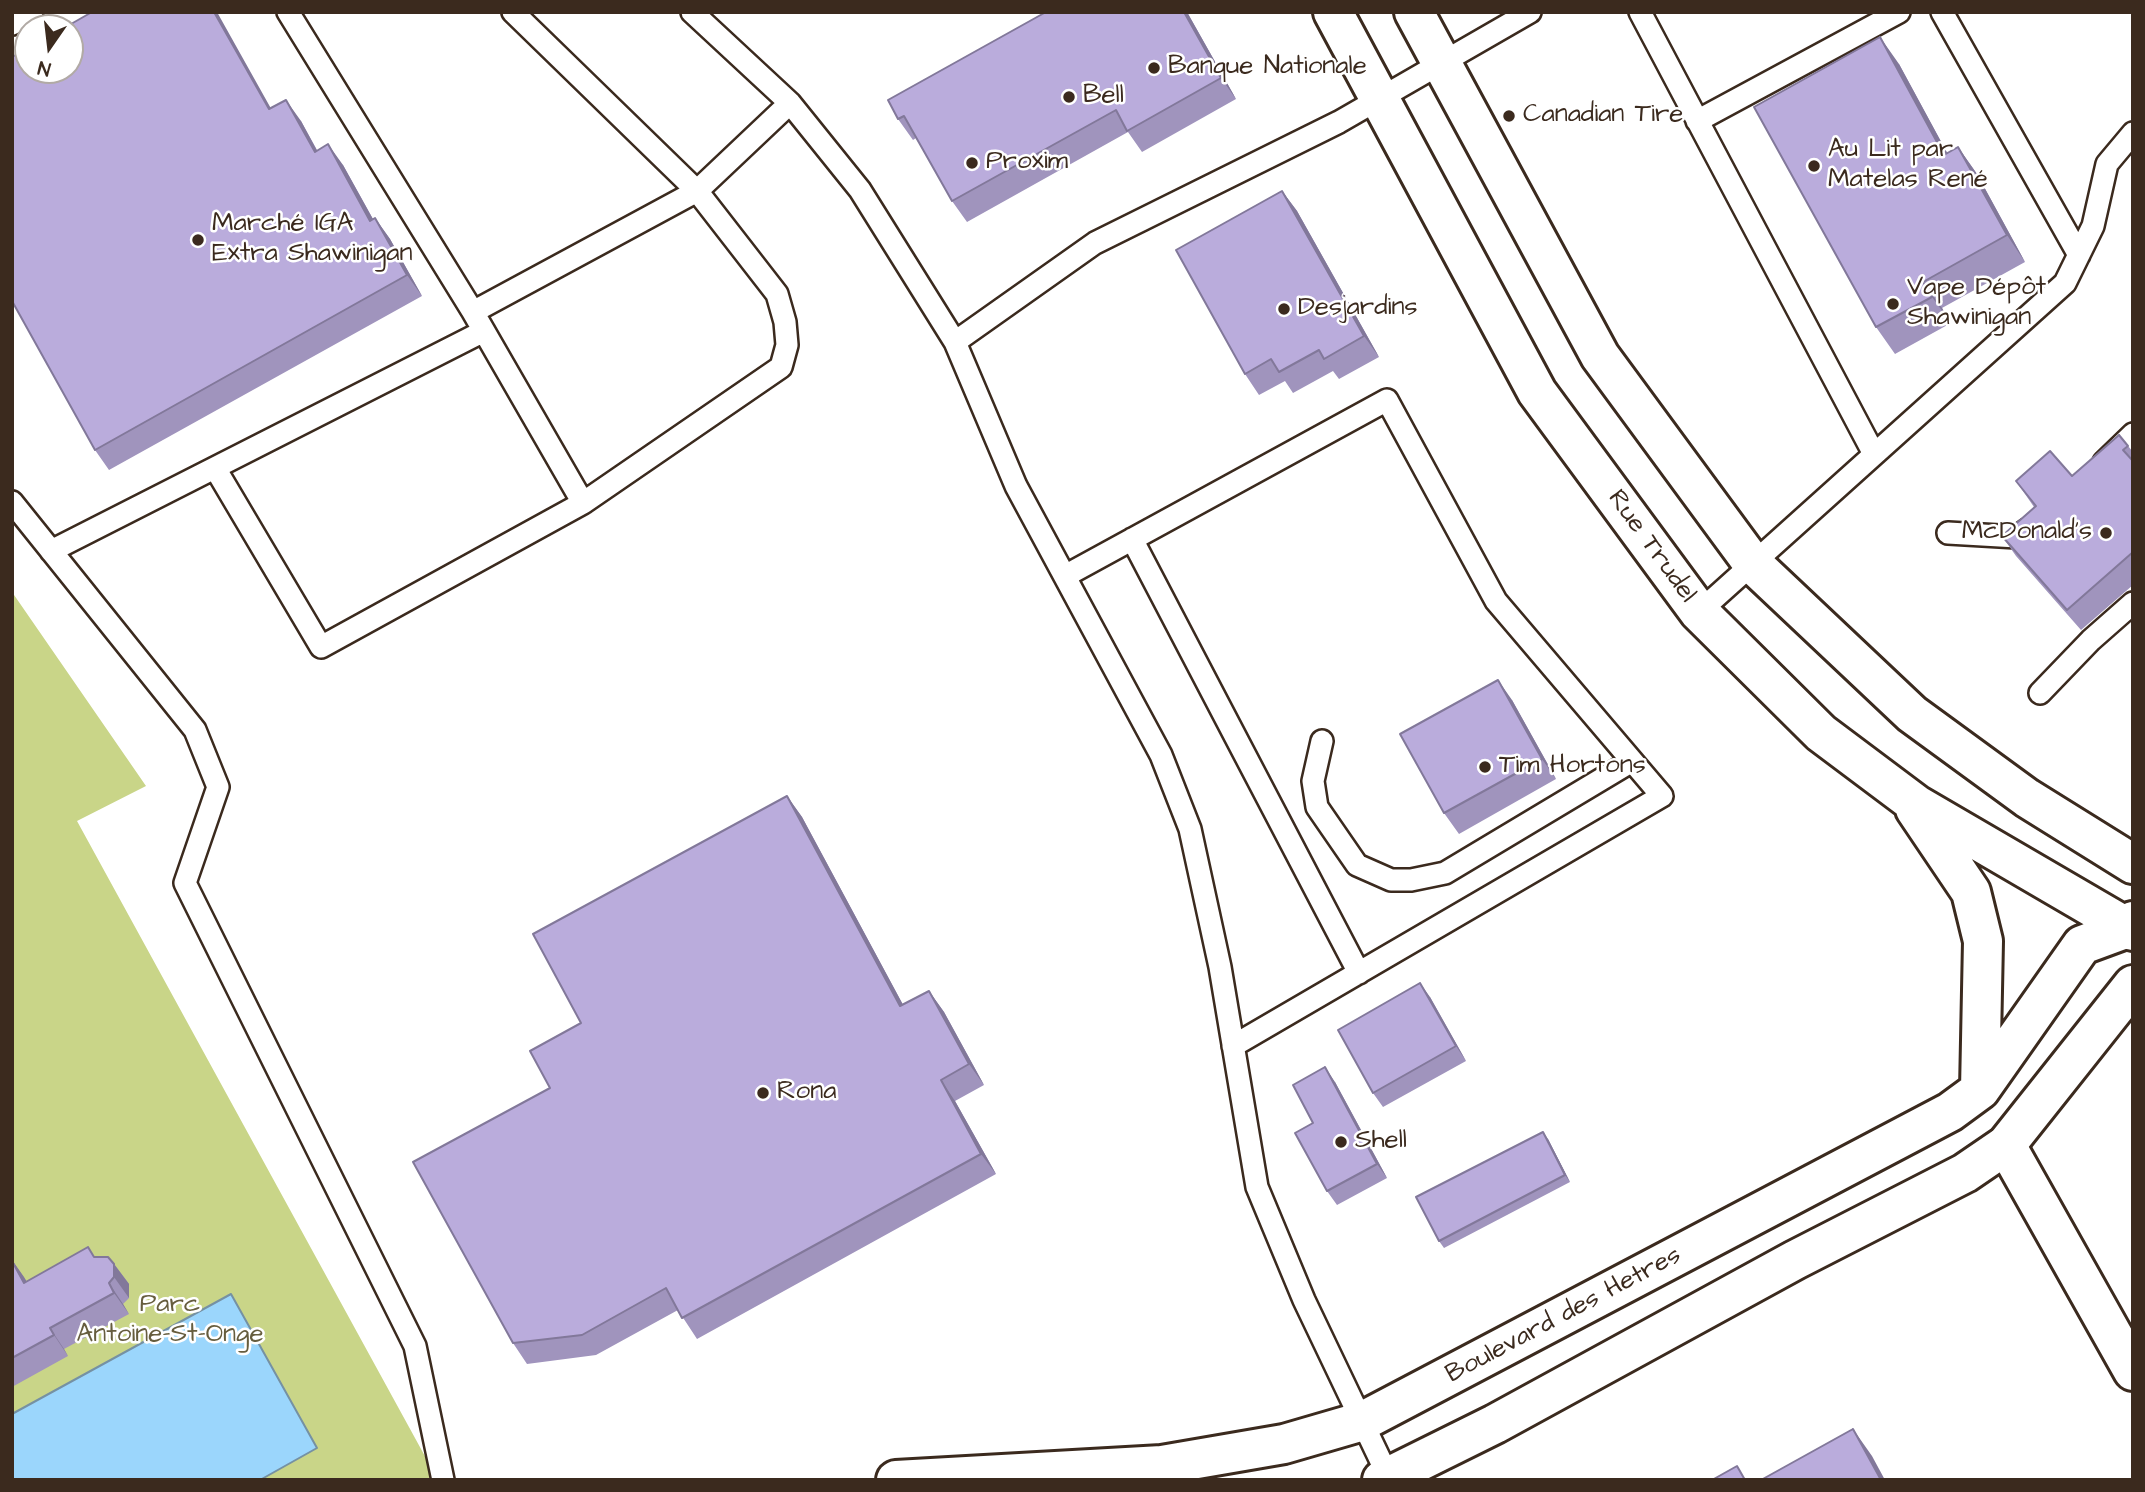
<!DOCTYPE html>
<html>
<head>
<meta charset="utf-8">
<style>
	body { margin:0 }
	#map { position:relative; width:2145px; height:1492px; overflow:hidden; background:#fff; font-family:"Architects Daughter",sans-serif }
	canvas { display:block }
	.frame { position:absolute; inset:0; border:14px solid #3b2a1e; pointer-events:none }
	.north { position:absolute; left:14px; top:14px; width:70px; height:70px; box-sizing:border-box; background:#fff; border:2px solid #b1aaa5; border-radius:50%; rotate:194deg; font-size:19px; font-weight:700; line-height:28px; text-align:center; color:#3b2a1e }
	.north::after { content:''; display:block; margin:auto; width:24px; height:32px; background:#3b2a1e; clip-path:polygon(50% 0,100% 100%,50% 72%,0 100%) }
</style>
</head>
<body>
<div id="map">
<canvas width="2145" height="1492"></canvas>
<div class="frame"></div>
<div class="north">N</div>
</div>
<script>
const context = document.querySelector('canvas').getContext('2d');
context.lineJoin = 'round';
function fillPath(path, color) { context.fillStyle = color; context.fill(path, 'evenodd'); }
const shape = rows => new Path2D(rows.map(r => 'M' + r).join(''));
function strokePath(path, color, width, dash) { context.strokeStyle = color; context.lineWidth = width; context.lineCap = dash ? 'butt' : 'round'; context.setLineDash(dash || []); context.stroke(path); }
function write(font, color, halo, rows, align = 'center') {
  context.font = font + ' "Architects Daughter",sans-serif'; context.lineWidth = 5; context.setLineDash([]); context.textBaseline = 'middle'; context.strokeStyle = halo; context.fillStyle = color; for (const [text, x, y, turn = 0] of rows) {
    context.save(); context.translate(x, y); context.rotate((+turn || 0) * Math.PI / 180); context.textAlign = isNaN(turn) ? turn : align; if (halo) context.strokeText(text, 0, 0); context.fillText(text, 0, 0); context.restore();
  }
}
const green = shape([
	[12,592,146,786,77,821,438,1480,12,1480]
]);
const water = shape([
	[231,1294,317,1448,260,1480,12,1480,12,1414,231,1294]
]);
const lane = shape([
	[288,12,473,312,583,503],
	[692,12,790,103,860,190,955,342,1016,486,1161,755,1190,829,1220,967,1257,1187,1304,1300,1389,1478],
	[1640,12,1874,454],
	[1942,12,2079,255],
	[12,24,32,12],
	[1697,121,1899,12],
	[473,312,697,191,790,103],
	[955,342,1095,243,1339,122,1530,12],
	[2104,462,2133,434],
	[215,468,321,647,583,503,781,367,787,345,785,322,777,294,697,191,513,12],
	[12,502,195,730,218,787,185,883,415,1346,443,1480],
	[1948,533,2017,537,2028,529],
	[1132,539,1359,973],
	[51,551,484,331],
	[1065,576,1387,400,1496,601,1662,796,1233,1046],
	[1699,612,2065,283,2093,226,2107,164,2133,133],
	[2040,693,2091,640,2133,603],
	[1322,741,1313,781,1317,807,1357,865,1391,880,1411,880,1445,873,1632,761]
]);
const street = shape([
	[2006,1145,2133,1371]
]);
const secondary = shape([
	[1333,12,1537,392,1699,612,1821,733,1917,805,2133,931],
	[1414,12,1600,356,1753,564,1912,714,2027,798,2133,864],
	[1915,809,1971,892,1983,941,1980,1090],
	[896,1480,1162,1465,1284,1444,1363,1421,1950,1112,1980,1090,2082,945,2128,928,2133,921],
	[1382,1480,1495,1424,1795,1260,1965,1173,2006,1145,2133,985]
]);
const wall = shape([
	[1187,12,1236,99,1142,152,1128,132,967,222,952,201,916,138,913,140,898,119,888,100],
	[12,57,271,108,301,121,317,150,343,165,373,219,375,218,390,239,422,296,109,470,95,450,14,304,12,304],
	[1899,64,1947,153,1958,147,1977,174,2025,262,1942,308,1951,323,1895,354,1876,327],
	[1282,191,1297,211,1379,357,1339,379,1333,371,1293,393,1285,381,1259,395,1245,374],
	[2128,446,2133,452,2133,585,2081,630,2016,556,2002,536,2034,507,2016,481,2072,476],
	[1512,700,1556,779,1459,834,1444,813],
	[787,796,802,817,903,1005,929,991,944,1012,984,1085,955,1101,996,1174,697,1339,678,1310,596,1355,527,1364,513,1343,550,1088],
	[1430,997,1466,1061,1383,1107,1373,1093],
	[1335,1082,1387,1178,1337,1205,1327,1191,1313,1123],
	[1548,1139,1570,1182,1444,1248,1439,1241],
	[95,1257,114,1264,129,1284,129,1298,123,1304,129,1314,64,1349,68,1356,12,1387,12,1260,27,1282]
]);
const shadedWall = shape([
	[214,12,217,12,283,130,269,109],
	[1184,12,1187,12,1236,99,1221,78],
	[1880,37,1899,64,1963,182,1944,155],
	[286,100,301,121,329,173,315,152],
	[328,144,343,165,385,241,370,221],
	[1958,147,1977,174,2025,262,2007,235],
	[1282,191,1297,211,1379,357,1364,336],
	[375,218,390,239,422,296,407,275],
	[1923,282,1942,308,1951,323,1932,297],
	[1498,680,1512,700,1556,779,1542,759],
	[787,796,802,817,915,1027,900,1006],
	[1420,983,1430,997,1466,1061,1456,1046],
	[929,991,944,1012,984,1085,969,1064],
	[1325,1067,1335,1082,1387,1178,1377,1164],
	[941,1080,955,1101,996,1174,981,1154],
	[1543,1132,1548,1139,1570,1182,1565,1175],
	[12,1260,24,1277,39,1303,24,1283],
	[114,1264,129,1284,129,1298,114,1277],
	[109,1283,123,1304,129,1314,114,1293],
	[50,1328,64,1349,68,1356,54,1335],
	[1853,1429,1872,1456,1885,1480,1881,1480]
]);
const building = shape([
	[92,12,214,12,269,109,286,100,315,152,328,144,370,221,375,218,407,275,95,450,12,301,12,57,28,48,28,70,70,70,70,28,64,28,92,12],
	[1046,12,1184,12,1221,78,1127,131,1116,110,952,201,904,116,898,119,888,100,1046,12],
	[1880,37,1944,155,1958,147,2007,235,1923,282,1932,297,1876,327,1754,107,1880,37],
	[1282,191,1364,336,1324,359,1319,350,1279,372,1271,359,1245,374,1176,250,1282,191],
	[2119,435,2128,446,2123,450,2133,461,2133,552,2067,610,2002,536,2036,506,2016,481,2050,451,2072,476,2119,435],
	[1498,680,1542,759,1444,813,1400,734,1498,680],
	[787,796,900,1006,929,991,969,1064,941,1080,981,1154,682,1318,666,1288,582,1335,513,1343,413,1162,550,1088,530,1051,581,1023,533,934,787,796],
	[1420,983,1456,1046,1373,1093,1338,1030,1420,983],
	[1325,1067,1377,1164,1327,1191,1295,1133,1313,1123,1293,1085,1325,1067],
	[1543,1132,1565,1175,1439,1241,1416,1197,1543,1132],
	[88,1247,94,1257,108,1257,114,1264,114,1277,109,1283,114,1293,50,1328,54,1335,12,1358,12,1261,24,1283,88,1247],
	[1853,1429,1881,1480,1761,1480,1853,1429],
	[1737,1466,1745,1480,1712,1480,1737,1466]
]);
const markers = [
	[1154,68,7,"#3b2a1e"],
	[1069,97,7,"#3b2a1e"],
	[1509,116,7,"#3b2a1e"],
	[972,163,7,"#3b2a1e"],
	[1814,166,7,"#3b2a1e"],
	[198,240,7,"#3b2a1e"],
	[1893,304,7,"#3b2a1e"],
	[1284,309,7,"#3b2a1e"],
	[2106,533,7,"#3b2a1e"],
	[1485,767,7,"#3b2a1e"],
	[763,1093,7,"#3b2a1e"],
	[1341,1142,7,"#3b2a1e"]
];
const poiNames = [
	["Banque Nationale",1168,68],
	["Bell",1083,97],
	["Canadian Tire",1523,116],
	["Au Lit par",1828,151],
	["Matelas René",1828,181],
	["Proxim",986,163],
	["Marché IGA",212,225],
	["Extra Shawinigan",212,255],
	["Vape Dépôt",1907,289],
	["Shawinigan",1907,319],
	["Desjardins",1298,309],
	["McDonald's",2092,533,"right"],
	["Tim Hortons",1499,767],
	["Rona",777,1093],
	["Shell",1355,1142]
];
const streetNames = [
	["Rue Trudel",1651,547,54],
	["Boulevard des Hetres",1564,1316,-28]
];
const parkNames = [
	["Parc",170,1306],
	["Antoine-St-Onge",170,1336]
];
fillPath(green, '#c9d588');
fillPath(water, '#9bd6fc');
strokePath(water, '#7591a3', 2);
strokePath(lane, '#3b2a1e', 26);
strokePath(street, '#3b2a1e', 44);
strokePath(secondary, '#3b2a1e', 44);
strokePath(lane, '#fff', 21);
strokePath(street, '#fff', 38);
strokePath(secondary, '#fff', 38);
fillPath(wall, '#a094bd');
fillPath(shadedWall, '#82789a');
fillPath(building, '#baacdc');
strokePath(building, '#82789a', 2);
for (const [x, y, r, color] of markers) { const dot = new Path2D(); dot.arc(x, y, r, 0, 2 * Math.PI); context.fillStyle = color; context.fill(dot); strokePath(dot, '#fff', 2.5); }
write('26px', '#3b2a1e', '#fff', poiNames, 'left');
write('26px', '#3b2a1e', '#fff', streetNames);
write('26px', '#665d3e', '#fff', parkNames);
</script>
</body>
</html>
